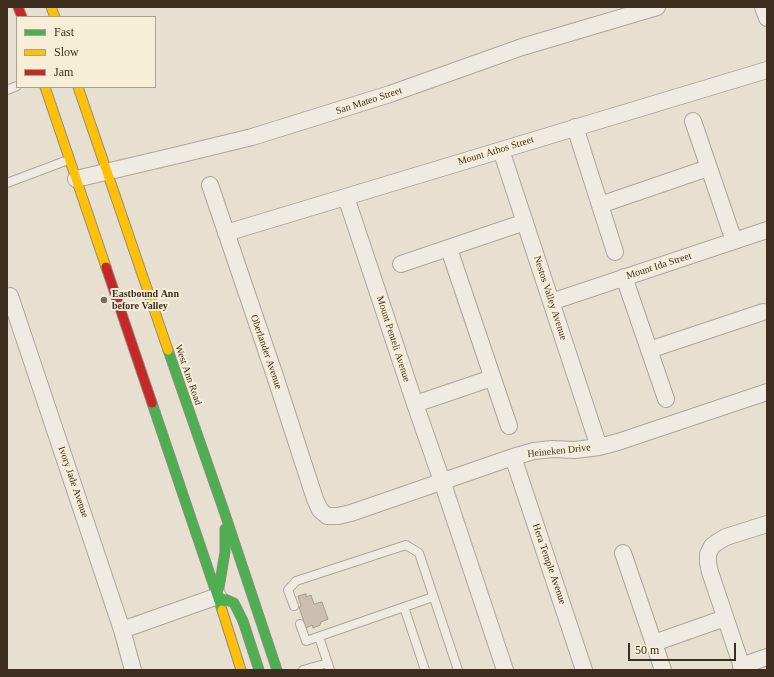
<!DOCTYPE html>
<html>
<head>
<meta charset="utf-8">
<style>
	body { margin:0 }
	#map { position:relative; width:774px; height:677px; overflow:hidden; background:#e7e0d1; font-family:"Times New Roman",serif }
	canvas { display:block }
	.frame { position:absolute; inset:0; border:8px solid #3d2e20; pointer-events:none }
	.legend { position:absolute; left:16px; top:16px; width:140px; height:72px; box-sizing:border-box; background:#f7eed8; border:1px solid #ada18e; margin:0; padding:5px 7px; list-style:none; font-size:12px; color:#3d2e20 }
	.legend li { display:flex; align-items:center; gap:8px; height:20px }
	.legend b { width:20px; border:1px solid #ada18e }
	.scale { position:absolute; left:628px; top:643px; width:108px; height:18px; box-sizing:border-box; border:2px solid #3d2e20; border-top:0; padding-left:5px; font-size:12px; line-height:14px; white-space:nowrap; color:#3d2e20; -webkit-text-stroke:3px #f7eed8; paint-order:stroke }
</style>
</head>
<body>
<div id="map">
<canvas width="774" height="677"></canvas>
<div class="frame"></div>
<ul class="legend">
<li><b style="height:5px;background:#4caf50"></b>Fast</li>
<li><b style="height:5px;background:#ffc107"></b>Slow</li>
<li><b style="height:5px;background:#c62828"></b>Jam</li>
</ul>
<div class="scale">50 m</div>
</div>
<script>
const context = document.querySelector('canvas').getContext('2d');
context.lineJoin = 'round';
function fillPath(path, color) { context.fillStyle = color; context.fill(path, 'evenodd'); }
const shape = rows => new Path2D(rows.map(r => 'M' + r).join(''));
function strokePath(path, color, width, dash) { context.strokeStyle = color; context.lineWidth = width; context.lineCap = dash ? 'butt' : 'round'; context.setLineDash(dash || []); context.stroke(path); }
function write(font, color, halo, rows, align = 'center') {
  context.font = font + ' "Times New Roman",serif'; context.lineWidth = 4; context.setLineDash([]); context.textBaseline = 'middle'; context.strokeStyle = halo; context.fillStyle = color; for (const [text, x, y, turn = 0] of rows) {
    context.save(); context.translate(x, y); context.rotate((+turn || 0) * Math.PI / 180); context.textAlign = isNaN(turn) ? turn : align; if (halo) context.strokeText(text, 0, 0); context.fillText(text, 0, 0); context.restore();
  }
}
const building = shape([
	[306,594,306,597,311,595,314,604,322,602,328,619,321,622,320,625,313,628,312,625,302,630,300,623,304,622,299,607,301,606,298,596,306,594]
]);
const lane = shape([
	[7,90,17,86],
	[7,183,68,160],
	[294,606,288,590,296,581,406,545,419,553,458,670],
	[404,607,425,670],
	[300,624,306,641,433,597],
	[319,637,330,670],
	[303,670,328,663]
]);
const street = shape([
	[763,7,767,18],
	[693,121,734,241],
	[575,127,615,252],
	[501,150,599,447],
	[76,179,178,155,252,137,390,94,522,47,657,7],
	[210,185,275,376,315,499,320,510,327,516,338,516,351,513,513,457,534,451,552,449,575,450,599,447,618,442,767,392],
	[346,197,415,404,442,481,505,670],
	[600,205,708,168],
	[226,233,767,70],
	[449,249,509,426],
	[401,264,525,222],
	[624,277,666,399],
	[7,297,10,296,122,630,133,670],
	[551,302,767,230],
	[649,350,763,312],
	[415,404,492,378],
	[513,457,584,670],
	[623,553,663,670],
	[122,630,218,596],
	[654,643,725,618],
	[741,666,767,657],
	[743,670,710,572,708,563,708,554,712,546,719,541,726,537,767,524]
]);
const fast = shape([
	[168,350,225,514,277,670],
	[152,403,222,610],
	[218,594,225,552,225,529],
	[218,596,234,603,243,621,259,670]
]);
const slow = shape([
	[51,7,55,17],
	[45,87,106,267],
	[78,87,168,350],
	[222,610,241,670]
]);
const jam = shape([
	[18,7,22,17],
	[106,267,152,403]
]);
const markers = [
	[104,300,4,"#786c5e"]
];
const streetNames = [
	["San Mateo Street",369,101,-18],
	["Mount Athos Street",496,151,-17],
	["Mount Ida Street",659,266,-18],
	["Nestos Valley Avenue",550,298,72],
	["Mount Penteli Avenue",393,339,72],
	["Oberlander Avenue",266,352,71],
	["West Ann Road",188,375,71],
	["Heineken Drive",559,451,-6],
	["Ivory Jade Avenue",73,482,71],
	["Hera Temple Avenue",549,564,71]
];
const poiNames = [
	["Eastbound Ann",112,294],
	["before Valley",112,306]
];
fillPath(building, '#cbbfb2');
strokePath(building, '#a89c90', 1);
strokePath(lane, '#ada599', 10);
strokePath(street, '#ada599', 18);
strokePath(fast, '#928b80', 11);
strokePath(slow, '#928b80', 11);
strokePath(jam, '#928b80', 11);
strokePath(lane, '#efebe3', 8);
strokePath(street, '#efebe3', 16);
strokePath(fast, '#4caf50', 9);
strokePath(slow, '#ffc107', 9);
strokePath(jam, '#c62828', 9);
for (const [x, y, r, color] of markers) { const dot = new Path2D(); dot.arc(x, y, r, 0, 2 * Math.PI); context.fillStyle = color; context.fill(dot); strokePath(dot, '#f7eed8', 1.5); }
write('10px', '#3d2e20', '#f7eed8', streetNames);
write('bold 10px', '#3d2e20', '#f7eed8', poiNames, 'left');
</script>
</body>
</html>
